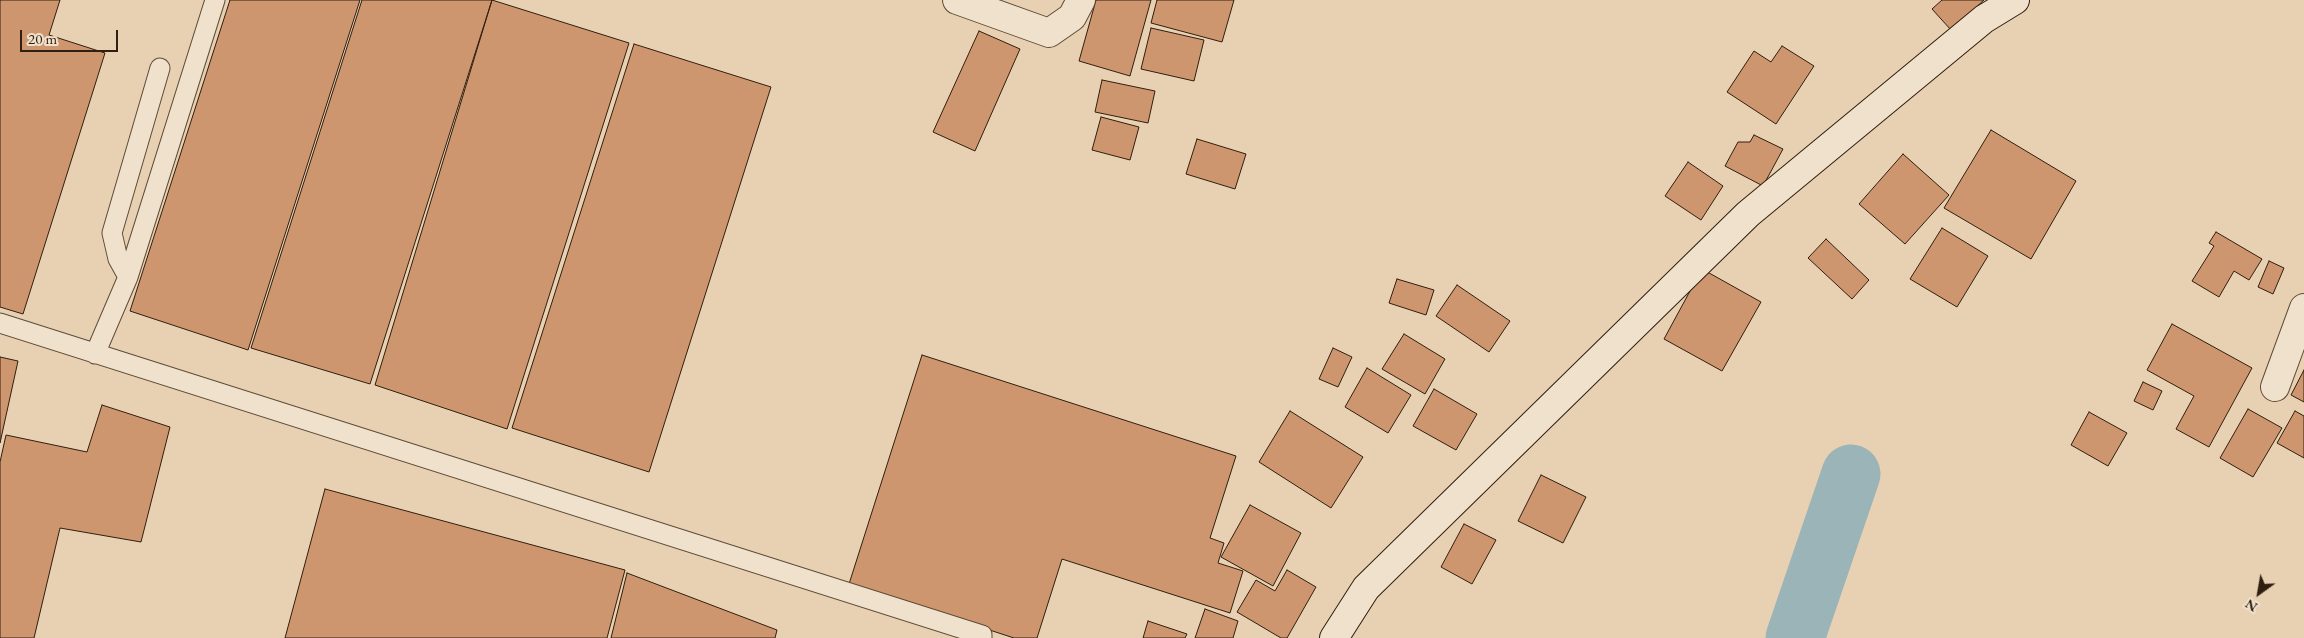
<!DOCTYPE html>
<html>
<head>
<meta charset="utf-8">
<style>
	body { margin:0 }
	#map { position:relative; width:2304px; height:638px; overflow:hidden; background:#e8d1b2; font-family:"EB Garamond",serif }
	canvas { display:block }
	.north { position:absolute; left:2234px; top:568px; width:50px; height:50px; -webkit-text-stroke:4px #f0e1cd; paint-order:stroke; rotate:212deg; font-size:14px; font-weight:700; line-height:20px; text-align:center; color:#301e0e }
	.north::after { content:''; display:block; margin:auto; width:18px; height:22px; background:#301e0e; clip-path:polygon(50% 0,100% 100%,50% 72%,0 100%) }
	.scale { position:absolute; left:20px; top:30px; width:98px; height:22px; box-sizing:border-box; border:2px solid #301e0e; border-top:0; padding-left:6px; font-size:15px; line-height:18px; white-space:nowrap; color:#301e0e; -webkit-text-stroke:4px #f0e1cd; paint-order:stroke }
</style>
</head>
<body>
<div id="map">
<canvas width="2304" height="638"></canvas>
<div class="north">N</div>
<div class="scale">20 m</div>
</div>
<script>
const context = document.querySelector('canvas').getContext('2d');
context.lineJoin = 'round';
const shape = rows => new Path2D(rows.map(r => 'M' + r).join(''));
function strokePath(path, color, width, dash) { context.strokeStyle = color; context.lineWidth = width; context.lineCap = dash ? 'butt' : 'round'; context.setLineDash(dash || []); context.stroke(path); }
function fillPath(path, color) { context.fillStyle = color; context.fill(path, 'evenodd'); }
const river = shape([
	[1795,638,1851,474]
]);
const building = shape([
	[0,0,60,0,49,35,105,53,23,314,0,307,0,0],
	[230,0,360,0,248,350,130,311,230,0],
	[362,0,492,0,370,384,251,348,362,0],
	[492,0,629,43,507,429,375,385,492,0],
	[1096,0,1151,0,1130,76,1079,61,1096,0],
	[1157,0,1234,0,1222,42,1151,23,1157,0],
	[1942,0,1984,0,1951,30,1932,9,1942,0],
	[1151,28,1204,40,1194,81,1141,69,1151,28],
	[979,31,1020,49,975,151,933,132,979,31],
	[634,44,771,87,649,472,512,428,634,44],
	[1782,46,1814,66,1776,124,1727,92,1754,51,1771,62,1782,46],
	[1102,80,1155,91,1148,123,1095,112,1102,80],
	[1101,117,1139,127,1130,160,1092,150,1101,117],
	[1991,130,2076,181,2031,259,1944,208,1991,130],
	[1754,135,1783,149,1763,186,1725,166,1738,142,1750,142,1754,135],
	[1197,139,1246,154,1235,189,1186,174,1197,139],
	[1903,154,1949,195,1905,244,1859,204,1903,154],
	[1688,162,1723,186,1701,220,1665,196,1688,162],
	[1942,228,1988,256,1957,307,1910,279,1942,228],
	[2216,232,2262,259,2249,280,2234,271,2219,297,2192,281,2214,246,2209,243,2216,232],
	[1826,239,1869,280,1852,299,1808,258,1826,239],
	[2269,261,2284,268,2273,294,2258,287,2269,261],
	[1702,269,1761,302,1722,371,1664,339,1702,269],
	[1397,279,1434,290,1426,315,1389,303,1397,279],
	[1457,285,1510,321,1489,352,1436,316,1457,285],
	[2172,324,2252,368,2209,447,2176,429,2194,396,2147,370,2172,324],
	[1404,334,1445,359,1425,394,1382,369,1404,334],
	[1333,348,1352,357,1338,387,1319,379,1333,348],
	[922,355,1236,456,1210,538,1224,543,1218,563,1243,571,1230,613,1062,559,1037,638,1014,638,849,584,922,355],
	[0,357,18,361,0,443,0,357],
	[1367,368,1411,395,1388,433,1345,407,1367,368],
	[2304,370,2304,402,2291,395,2304,370],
	[2143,382,2162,391,2153,410,2134,401,2143,382],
	[1434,389,1477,414,1456,450,1413,426,1434,389],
	[102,405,170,427,141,542,60,528,34,638,0,638,0,462,6,435,87,452,102,405],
	[2248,409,2282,428,2253,477,2220,458,2248,409],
	[1290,411,1363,457,1331,508,1259,462,1290,411],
	[2295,411,2304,416,2304,458,2277,443,2295,411],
	[2089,412,2127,433,2108,466,2071,445,2089,412],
	[1541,475,1586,497,1563,543,1518,521,1541,475],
	[325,489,625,570,607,638,285,638,325,489],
	[1250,505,1301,533,1273,586,1221,557,1250,505],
	[1464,524,1496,540,1472,584,1441,567,1464,524],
	[1287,570,1316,587,1287,638,1281,638,1237,612,1256,580,1275,591,1287,570],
	[627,573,777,630,775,638,611,638,627,573],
	[1205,609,1238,621,1233,638,1195,638,1205,609],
	[1148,621,1187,634,1185,638,1143,638,1148,621]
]);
const lane = shape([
	[128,277,118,259,112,233,160,68],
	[0,323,982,635,982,638],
	[95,354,128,277,215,0]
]);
const street = shape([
	[957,0,1049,33,1072,17,1081,0],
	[2275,387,2304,308]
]);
const secondary = shape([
	[1334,638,1366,588,1748,214,1984,19,2015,0]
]);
strokePath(river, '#9bb4b7', 59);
fillPath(building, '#ce966f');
strokePath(building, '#301e0e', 1);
strokePath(lane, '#5e4b37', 21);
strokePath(street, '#5e4b37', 30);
strokePath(secondary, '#301e0e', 30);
strokePath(lane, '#f0e1cd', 19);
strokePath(street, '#f0e1cd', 28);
strokePath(secondary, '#f0e1cd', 28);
</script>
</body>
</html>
